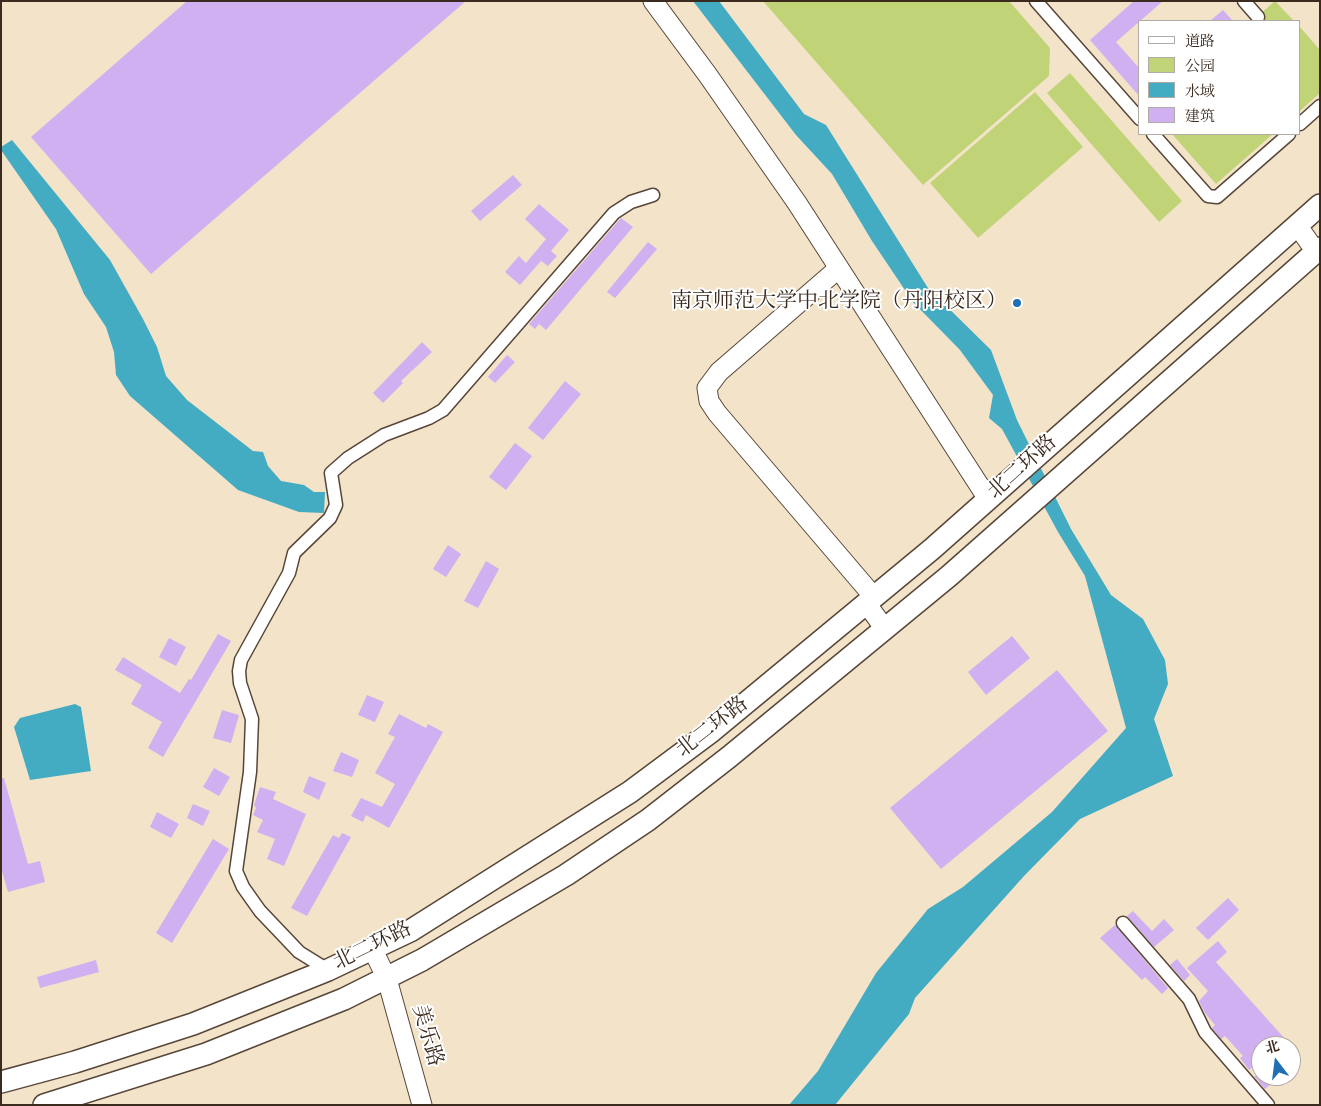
<!DOCTYPE html>
<html>
<head>
<meta charset="utf-8">
<style>
	body { margin:0 }
	#map { position:relative; width:1321px; height:1106px; overflow:hidden; background:#f3e3c9; font-family:"IM FELL DW Pica","Noto Serif SC",serif }
	canvas { display:block }
	.frame { position:absolute; inset:0; border:2px solid #3b2a1e; pointer-events:none }
	.legend { position:absolute; left:1138px; top:20px; width:162px; height:115px; box-sizing:border-box; background:#fff; border:1px solid #b1aaa5; margin:0; padding:6px 9px; list-style:none; font-size:15px; color:#3b2a1e }
	.legend li { display:flex; align-items:center; gap:10px; height:25px }
	.legend b { width:25px; border:1px solid #b1aaa5 }
	.north { position:absolute; left:1251px; top:1036px; width:50px; height:50px; box-sizing:border-box; background:#fff; border:1px solid #b1aaa5; border-radius:50%; rotate:345deg; font-size:14px; font-weight:700; line-height:20px; text-align:center; color:#3b2a1e }
	.north::after { content:''; display:block; margin:auto; width:18px; height:22px; background:#1f6fb2; clip-path:polygon(50% 0,100% 100%,50% 72%,0 100%) }
</style>
</head>
<body>
<div id="map">
<canvas width="1321" height="1106"></canvas>
<div class="frame"></div>
<ul class="legend">
<li><b style="height:6px;background:#fff"></b>道路</li>
<li><b style="height:14px;background:#c0d477"></b>公园</li>
<li><b style="height:14px;background:#43acc2"></b>水域</li>
<li><b style="height:14px;background:#d0b0f1"></b>建筑</li>
</ul>
<div class="north">北</div>
</div>
<script>
const context = document.querySelector('canvas').getContext('2d');
context.lineJoin = 'round';
function fillPath(path, color) { context.fillStyle = color; context.fill(path, 'evenodd'); }
const shape = rows => new Path2D(rows.map(r => 'M' + r).join(''));
function strokePath(path, color, width, dash) { context.strokeStyle = color; context.lineWidth = width; context.lineCap = dash ? 'butt' : 'round'; context.setLineDash(dash || []); context.stroke(path); }
function write(font, color, halo, rows, align = 'center') {
  context.font = font + ' "IM FELL DW Pica","Noto Serif SC",serif'; context.lineWidth = 4; context.setLineDash([]); context.textBaseline = 'middle'; context.strokeStyle = halo; context.fillStyle = color; for (const [text, x, y, turn = 0] of rows) {
    context.save(); context.translate(x, y); context.rotate((+turn || 0) * Math.PI / 180); context.textAlign = isNaN(turn) ? turn : align; if (halo) context.strokeText(text, 0, 0); context.fillText(text, 0, 0); context.restore();
  }
}
const green = shape([
	[763,1,1009,1,1050,48,1049,76,923,185],
	[1275,1,1294,21,1252,21],
	[1300,27,1320,50,1320,93,1300,111],
	[1070,73,1182,201,1159,222,1047,93],
	[1035,92,1083,147,978,238,930,183],
	[1172,134,1273,134,1216,184]
]);
const water = shape([
	[693,1,719,1,804,114,826,125,928,288,991,350,1017,420,1071,529,1111,595,1143,619,1165,660,1168,684,1154,719,1173,776,1080,819,1024,876,915,998,909,1014,835,1105,789,1105,818,1071,876,973,928,909,963,887,1052,812,1126,728,1085,576,1058,532,1002,429,989,418,993,395,960,350,913,302,872,241,832,174,796,135],
	[12,140,110,260,143,319,157,347,166,376,187,400,253,451,263,452,268,466,281,481,304,485,314,492,325,492,324,513,299,512,238,490,130,396,116,375,114,352,106,327,84,294,56,229,1,150,1,147],
	[75,704,81,707,91,771,30,780,14,727,20,718]
]);
const building = shape([
	[187,1,466,1,151,274,31,137],
	[1134,1,1163,1,1116,42,1140,69,1140,97,1090,40],
	[1223,10,1233,21,1210,21],
	[513,175,522,185,480,221,471,211],
	[539,204,569,230,551,251,557,256,548,266,541,261,520,285,505,272,519,256,526,263,546,239,525,219],
	[621,218,633,227,546,330,539,324,535,329,529,324],
	[648,242,657,249,615,298,607,292],
	[422,342,432,352,401,381,403,383,383,403,373,393],
	[507,355,515,362,495,383,488,377],
	[565,381,581,394,543,440,528,428],
	[515,443,532,456,506,490,489,477],
	[448,545,461,554,446,577,433,569],
	[486,561,499,569,478,608,464,601],
	[218,634,231,641,163,757,148,748,162,722,131,704,142,685,115,670,123,657,180,693,189,679,191,680],
	[1012,636,1030,658,986,695,968,672],
	[169,638,186,647,176,666,159,657],
	[1057,670,1108,731,941,869,890,808],
	[367,695,384,702,375,722,358,715],
	[222,710,239,715,231,743,213,738],
	[399,714,426,728,428,724,443,732,389,828,366,815,363,822,351,816,361,798,382,807,395,784,375,773,395,737,388,734],
	[341,752,359,760,352,777,333,771],
	[214,768,230,777,219,796,203,787],
	[309,776,326,783,319,800,303,792],
	[1,778,4,778,28,864,40,861,45,882,8,892,1,868],
	[260,787,276,792,273,799,306,814,284,866,267,859,275,839,257,832,263,820,253,815,256,808,254,805],
	[193,804,210,811,203,826,187,818],
	[157,812,179,824,171,838,150,827],
	[342,833,351,837,307,916,291,908,333,835,339,838],
	[213,839,229,849,172,943,156,933],
	[1228,898,1239,910,1208,940,1196,928],
	[1133,911,1152,931,1164,919,1174,930,1154,947,1127,916],
	[1115,925,1168,988,1162,994,1145,977,1142,980,1100,938],
	[1218,941,1227,952,1216,962,1286,1040,1278,1046,1261,1046,1261,1060,1249,1070,1240,1058,1243,1056,1225,1036,1221,1039,1212,1028,1215,1025,1205,1013,1199,1001,1208,991,1187,968],
	[1177,959,1190,975,1184,981,1170,965],
	[96,960,99,972,40,988,37,977],
	[1254,1076,1280,1076,1265,1089]
]);
const street = shape([
	[1036,1,1140,119],
	[1244,1,1258,17],
	[1300,124,1320,106],
	[1153,134,1208,196,1217,197,1289,134],
	[1123,923,1189,999,1205,1032,1268,1105],
	[328,970,299,952,260,911,243,887,236,871,250,772,252,719,240,683,239,671,241,660,289,573,294,553,330,518,336,505,331,473,348,458,384,435,429,418,443,410,614,213,631,202,653,195]
]);
const secondary = shape([
	[653,1,707,74,797,203,988,499],
	[1297,225,1316,252],
	[839,268,719,372,707,388,709,401,717,413,874,597],
	[866,603,885,629],
	[372,948,387,979,422,1105]
]);
const primary = shape([
	[1,1082,75,1062,193,1024,328,970,410,931,630,792,712,731,932,549,1320,205],
	[44,1105,206,1054,344,999,422,960,566,875,648,820,729,757,949,576,1320,248]
]);
const markers = [
	[1017,303,5,"#1f6fb2"]
];
const poiNames = [
	["南京师范大学中北学院（丹阳校区）",1007,303]
];
const streetNames = [
	["北二环路",1023,468,-42],
	["北二环路",713,728,-38],
	["北二环路",373,947,-26],
	["美乐路",426,1036,74]
];
fillPath(green, '#c0d477');
fillPath(water, '#43acc2');
fillPath(building, '#d0b0f1');
strokePath(street, '#574638', 15);
strokePath(secondary, '#574638', 21);
strokePath(primary, '#574638', 24);
strokePath(street, '#fff', 12);
strokePath(secondary, '#fff', 19);
strokePath(primary, '#fff', 21);
for (const [x, y, r, color] of markers) { const dot = new Path2D(); dot.arc(x, y, r, 0, 2 * Math.PI); context.fillStyle = color; context.fill(dot); strokePath(dot, '#fff', 2); }
write('21px', '#3b2a1e', '#fff', poiNames, 'right');
write('21px', '#3b2a1e', '#fff', streetNames);
</script>
</body>
</html>
